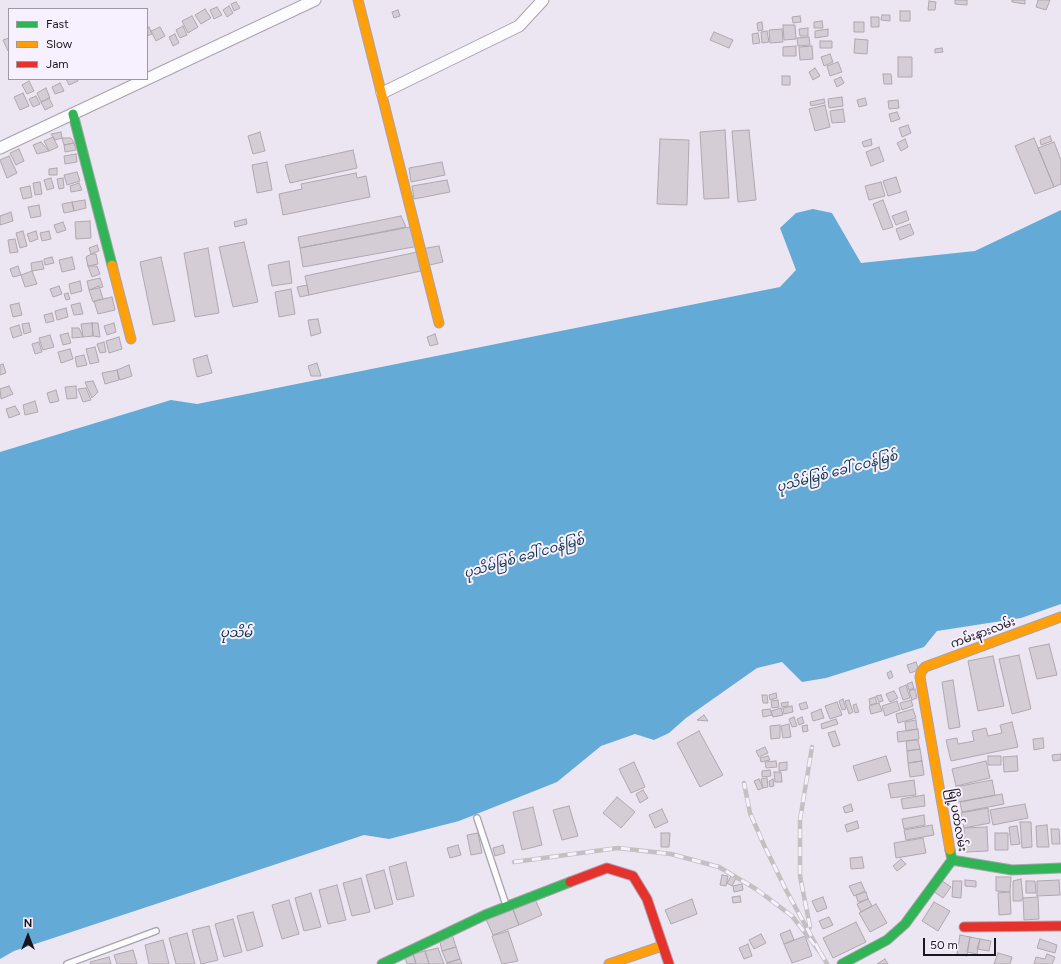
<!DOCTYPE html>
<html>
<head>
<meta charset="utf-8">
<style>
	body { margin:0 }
	#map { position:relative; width:1061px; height:964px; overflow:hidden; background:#ece5f2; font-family:Figtree,sans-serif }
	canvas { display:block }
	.legend { position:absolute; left:8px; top:8px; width:140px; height:72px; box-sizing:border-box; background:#f7f0fe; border:1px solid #9e98a4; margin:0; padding:5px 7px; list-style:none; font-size:12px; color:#19151d }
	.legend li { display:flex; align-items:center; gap:8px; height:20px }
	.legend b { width:20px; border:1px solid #9e98a4 }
	.north { position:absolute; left:8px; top:916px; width:40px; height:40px; -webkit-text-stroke:3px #f7f0fe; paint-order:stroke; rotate:0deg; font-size:11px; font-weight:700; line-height:16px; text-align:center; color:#19151d }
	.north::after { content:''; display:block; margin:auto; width:14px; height:18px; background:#19151d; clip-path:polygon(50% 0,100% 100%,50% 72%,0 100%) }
	.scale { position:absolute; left:923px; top:938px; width:73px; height:18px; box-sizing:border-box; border:2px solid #19151d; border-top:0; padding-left:5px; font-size:12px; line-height:14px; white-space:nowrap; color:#19151d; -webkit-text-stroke:3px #f7f0fe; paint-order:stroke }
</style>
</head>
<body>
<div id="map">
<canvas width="1061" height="964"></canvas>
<ul class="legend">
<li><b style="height:5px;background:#30b455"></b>Fast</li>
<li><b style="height:5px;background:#ff9f0a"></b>Slow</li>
<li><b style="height:5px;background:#e5322d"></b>Jam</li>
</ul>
<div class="north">N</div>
<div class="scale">50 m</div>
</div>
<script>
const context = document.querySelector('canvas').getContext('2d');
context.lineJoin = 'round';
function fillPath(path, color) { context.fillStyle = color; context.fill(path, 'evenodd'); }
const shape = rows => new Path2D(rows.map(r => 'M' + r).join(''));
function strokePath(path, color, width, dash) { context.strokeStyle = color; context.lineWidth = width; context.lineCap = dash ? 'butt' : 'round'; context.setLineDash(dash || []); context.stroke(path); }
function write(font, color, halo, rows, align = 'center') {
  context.font = font + ' Figtree,"Noto Sans Myanmar",sans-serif'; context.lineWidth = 4; context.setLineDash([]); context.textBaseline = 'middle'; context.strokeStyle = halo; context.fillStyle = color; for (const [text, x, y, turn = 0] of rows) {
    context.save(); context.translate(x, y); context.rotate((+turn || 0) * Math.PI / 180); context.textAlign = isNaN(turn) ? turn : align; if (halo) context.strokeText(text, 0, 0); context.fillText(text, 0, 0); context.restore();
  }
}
const water = shape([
	[813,209,832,213,861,263,975,251,1061,210,1061,604,1021,618,937,631,924,647,826,678,802,682,782,662,757,668,686,718,669,733,654,740,635,734,601,746,557,782,459,821,389,839,364,835,14,951,0,959,0,452,171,400,197,404,780,287,796,270,780,228,796,213]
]);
const building = shape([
	[955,0,967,0,967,5,955,4,955,0],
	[1012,0,1025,0,1025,4,1012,2,1012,0],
	[1038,0,1050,0,1046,10,1036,7,1038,0],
	[929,1,936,2,935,10,928,10,929,1],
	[236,2,240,8,234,11,231,4,236,2],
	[229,6,233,13,227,17,223,10,229,6],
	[217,7,222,15,214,19,210,10,217,7],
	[205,9,211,18,201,24,195,15,205,9],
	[398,10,400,16,394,18,392,12,398,10],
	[900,11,910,11,910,21,900,21,900,11],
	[882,15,890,15,890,21,881,20,882,15],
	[192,16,198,27,188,33,182,21,192,16],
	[800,16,801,22,793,23,792,17,800,16],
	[871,17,879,17,879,27,871,27,871,17],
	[822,21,823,28,814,28,814,22,822,21],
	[762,22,763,30,758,31,757,23,762,22],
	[854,22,864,22,864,32,854,32,854,22],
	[783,25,795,25,796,39,784,40,783,25],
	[183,26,187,35,180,38,176,30,183,26],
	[149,27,152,34,147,36,147,29,149,27],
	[160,27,165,36,156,41,151,31,160,27],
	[808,28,808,36,800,36,799,29,808,28],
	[782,29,783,42,770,43,769,30,782,29],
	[828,29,828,36,815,38,815,31,828,29],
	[767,31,769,42,762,43,761,32,767,31],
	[714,32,733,40,729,48,710,40,714,32],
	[758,33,760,43,753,44,752,34,758,33],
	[175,34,179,43,173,46,169,37,175,34],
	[809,37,810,45,798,46,797,38,809,37],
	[9,38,9,50,8,51,3,40,9,38],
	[855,39,868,40,867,54,854,53,855,39],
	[820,41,832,41,832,48,820,48,820,41],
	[796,46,796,56,783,56,783,47,796,46],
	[812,46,813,59,800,60,799,47,812,46],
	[942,48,943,52,935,53,935,49,942,48],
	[830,54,833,62,824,66,821,57,830,54],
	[898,57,912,57,912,77,898,77,898,57],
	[838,62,842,72,830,76,827,66,838,62],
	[815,68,820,76,813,80,809,72,815,68],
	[883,74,891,74,892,84,884,84,883,74],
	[782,76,790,76,790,85,782,85,782,76],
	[841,77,844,83,837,87,834,80,841,77],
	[66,79,77,79,78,81,69,85,66,79],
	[29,81,34,91,27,94,22,85,29,81],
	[60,83,64,91,55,94,52,87,60,83],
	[46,88,50,98,41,102,37,93,46,88],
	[23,93,29,106,20,110,14,97,23,93],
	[36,96,40,104,33,107,29,99,36,96],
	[842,97,843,106,829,108,828,99,842,97],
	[49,98,53,106,45,110,41,102,49,98],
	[865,98,867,105,859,107,857,100,865,98],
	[824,99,825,103,811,106,810,102,824,99],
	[898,100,899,108,889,109,888,101,898,100],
	[825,105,830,127,815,131,809,109,825,105],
	[843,109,845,122,832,123,830,111,843,109],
	[897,112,900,119,891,122,889,114,897,112],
	[908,125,911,133,902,137,899,128,908,125],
	[725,130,729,198,704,199,700,132,725,130],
	[749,130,756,200,738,202,732,131,749,130],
	[61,132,62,138,55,140,51,134,61,132],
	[260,132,265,151,253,154,248,136,260,132],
	[1050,136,1052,141,1041,145,1040,140,1050,136],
	[53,137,58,147,49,151,44,141,53,137],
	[62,138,71,138,74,143,64,145,62,138],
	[1034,138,1054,187,1035,194,1015,146,1034,138],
	[660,139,689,140,687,205,657,204,660,139],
	[871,139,872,145,864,147,862,142,871,139],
	[905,139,908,147,901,151,897,143,905,139],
	[41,142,49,151,37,154,33,145,41,142],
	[1054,142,1061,160,1061,184,1054,187,1038,148,1054,142],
	[74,143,76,150,65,152,64,145,74,143],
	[879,147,884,161,871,166,866,152,879,147],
	[19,149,24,161,16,165,10,153,19,149],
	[353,150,357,168,290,183,285,165,353,150],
	[76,154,77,162,65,164,64,156,76,154],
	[9,156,17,173,7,178,0,160,9,156],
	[267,162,272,190,257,193,252,165,267,162],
	[442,162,445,175,411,182,409,168,442,162],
	[57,168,57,175,49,175,49,169,57,168],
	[77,172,80,181,67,185,64,175,77,172],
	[356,173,357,178,366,176,370,197,283,215,279,194,302,189,301,184,356,173],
	[896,177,901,192,888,196,883,181,896,177],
	[51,178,54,188,47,190,44,180,51,178],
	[63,178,64,188,59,189,57,179,63,178],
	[447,180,450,192,414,199,412,186,447,180],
	[40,182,42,194,35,195,33,183,40,182],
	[881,182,885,196,869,200,865,186,881,182],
	[79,183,82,190,71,192,70,186,79,183],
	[30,186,32,197,23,199,20,188,30,186],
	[85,200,86,208,74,211,72,202,85,200],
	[883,200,893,227,883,230,873,204,883,200],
	[72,202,74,211,64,213,62,204,72,202],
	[39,205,41,216,31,218,28,207,39,205],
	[906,211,909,220,896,225,892,216,906,211],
	[11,212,13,221,0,225,0,216,11,212],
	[401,216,406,227,300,248,298,237,401,216],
	[246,219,247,224,235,227,234,222,246,219],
	[90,221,91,238,76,239,75,222,90,221],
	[63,222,66,230,57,233,54,225,63,222],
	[910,224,914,234,900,240,896,229,910,224],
	[410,227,419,246,303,267,300,248,410,227],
	[23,231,27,246,20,248,16,233,23,231],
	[36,231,38,239,30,242,27,234,36,231],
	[49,231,51,239,42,241,40,233,49,231],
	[15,239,18,252,10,253,8,240,15,239],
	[244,242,258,302,233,307,219,247,244,242],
	[97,245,99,251,91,254,89,248,97,245],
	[439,246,443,262,425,266,421,249,439,246],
	[208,248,219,313,195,317,184,253,208,248],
	[417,252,421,271,309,295,305,276,417,252],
	[91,254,96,254,98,264,88,266,86,257,91,254],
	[52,257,54,263,45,265,44,259,52,257],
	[72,257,75,269,62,272,59,260,72,257],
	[161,257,175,321,153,325,140,262,161,257],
	[42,261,44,269,32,271,31,263,42,261],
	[289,261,292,283,272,286,268,265,289,261],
	[18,266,21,275,13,277,10,269,18,266],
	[88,266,97,266,100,274,92,277,88,266],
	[32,271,37,284,25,287,21,275,32,271],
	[100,278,103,287,89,290,87,281,100,278],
	[80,281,82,291,71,294,69,284,80,281],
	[307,285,309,295,300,297,297,287,307,285],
	[59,286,62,294,53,297,50,289,59,286],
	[99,286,103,299,93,302,89,290,99,286],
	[291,289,295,314,279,317,275,292,291,289],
	[68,293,70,299,66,300,64,294,68,293],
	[112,297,115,310,98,314,94,301,112,297],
	[19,303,22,315,13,317,10,305,19,303],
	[80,303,83,314,74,315,71,305,80,303],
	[66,308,68,317,57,320,55,311,66,308],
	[52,313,54,321,46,323,44,315,52,313],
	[318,319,321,333,311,336,308,320,318,319],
	[29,323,31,332,24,334,22,324,29,323],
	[92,323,93,336,83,337,81,324,92,323],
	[92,323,98,323,100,337,93,336,92,323],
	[114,323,116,332,107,335,104,326,114,323],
	[19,325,22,335,13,338,10,328,19,325],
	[72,328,79,328,83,337,72,338,72,328],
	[68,333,71,343,63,345,60,335,68,333],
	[435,334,438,344,430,346,427,337,435,334],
	[50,335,54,347,43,350,39,338,50,335],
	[119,337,122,349,109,353,106,341,119,337],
	[39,342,42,352,35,354,32,344,39,342],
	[104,342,106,352,100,353,97,344,104,342],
	[95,347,99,362,90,364,86,349,95,347],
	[70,349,73,359,61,363,58,352,70,349],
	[84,355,87,365,77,367,75,357,84,355],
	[207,355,212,373,197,377,193,359,207,355],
	[317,363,321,376,311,376,308,366,317,363],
	[3,364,6,373,0,375,0,365,3,364],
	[129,365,132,376,120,380,117,370,129,365],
	[117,370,119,380,105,384,102,373,117,370],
	[93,381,98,392,92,398,85,382,93,381],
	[9,386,13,394,1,399,0,389,9,386],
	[76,386,77,398,67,399,65,387,76,386],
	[86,388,91,400,83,402,78,389,86,388],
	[56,390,59,401,50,403,47,393,56,390],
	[35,401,38,412,25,415,23,405,35,401],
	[15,406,20,414,9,418,6,409,15,406],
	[1049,644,1057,675,1037,679,1029,648,1049,644],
	[1019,655,1031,709,1012,714,999,659,1019,655],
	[993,656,1004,706,978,711,968,661,993,656],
	[916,662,919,670,910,673,907,665,916,662],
	[891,671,893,677,889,679,887,673,891,671],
	[953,680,960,727,949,729,942,682,953,680],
	[912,682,914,688,909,690,907,684,912,682],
	[906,685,910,698,903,700,899,688,906,685],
	[915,689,917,698,912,700,909,691,915,689],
	[894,691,898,698,890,702,886,694,894,691],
	[776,693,777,698,770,700,769,695,776,693],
	[762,695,767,695,768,703,763,703,762,695],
	[881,695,883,701,879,702,876,696,881,695],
	[875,697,877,703,870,705,869,699,875,697],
	[843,699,846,709,842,710,839,701,843,699],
	[778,700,779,707,772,708,771,701,778,700],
	[849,700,853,712,849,714,845,701,849,700],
	[911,700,913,706,902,710,900,703,911,700],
	[897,701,900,710,885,716,882,706,897,701],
	[788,702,788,706,782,707,781,703,788,702],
	[806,702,808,708,801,710,799,704,806,702],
	[837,702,842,715,830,719,825,706,837,702],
	[879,703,882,711,871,714,869,706,879,703],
	[856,704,859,712,855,713,853,705,856,704],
	[792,706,793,712,784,714,783,708,792,706],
	[781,708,783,715,773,717,771,711,781,708],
	[770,709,772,715,763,717,762,710,770,709],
	[821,709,824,718,813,721,811,713,821,709],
	[913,709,916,718,898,723,896,714,913,709],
	[704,715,708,721,697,720,704,715],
	[794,717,797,726,792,727,789,719,794,717],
	[802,717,804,723,799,725,797,719,802,717],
	[836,719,838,724,822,729,821,724,836,719],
	[916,720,917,729,906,731,905,722,916,720],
	[1012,722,1018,747,951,761,946,740,957,738,958,744,974,741,972,731,986,728,988,736,1002,733,1000,725,1012,722],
	[789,724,791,737,783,738,781,726,789,724],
	[780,725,780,738,771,739,770,726,780,725],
	[807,725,808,731,803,732,802,726,807,725],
	[918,729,919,739,898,742,897,732,918,729],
	[699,731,723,775,700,787,677,743,699,731],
	[835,731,840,745,833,747,828,733,835,731],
	[1043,738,1044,748,1034,750,1033,739,1043,738],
	[918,740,920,749,907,751,906,741,918,740],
	[765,747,768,753,759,757,756,751,765,747],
	[920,749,922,761,908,763,907,751,920,749],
	[1061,754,1061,760,1053,761,1052,755,1061,754],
	[768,756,770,760,761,762,760,758,768,756],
	[886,756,891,771,858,781,853,766,886,756],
	[988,756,1001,756,1001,765,988,765,988,756],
	[1017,756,1018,771,1004,772,1003,757,1017,756],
	[776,761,777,767,766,768,765,762,776,761],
	[922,761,924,775,910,777,908,763,922,761],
	[986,761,990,778,956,786,952,769,986,761],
	[634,762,645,787,631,793,619,769,634,762],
	[787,762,787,770,779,771,779,763,787,762],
	[770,770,771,776,762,777,762,771,770,770],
	[774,772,781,772,782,782,775,782,774,772],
	[767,778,768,787,763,788,761,779,767,778],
	[759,779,763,788,758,790,754,781,759,779],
	[773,779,774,786,770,787,769,781,773,779],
	[914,780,916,795,891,798,888,784,914,780],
	[992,780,995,795,958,802,955,787,992,780],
	[643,790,648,798,640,803,636,794,643,790],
	[1002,794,1004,804,962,812,960,802,1002,794],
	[924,795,925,806,903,809,901,799,924,795],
	[617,797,635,812,621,828,603,813,617,797],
	[851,804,853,811,845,813,843,807,851,804],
	[1025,804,1028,818,993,825,990,810,1025,804],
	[569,806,578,836,562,840,553,810,569,806],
	[533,807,542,845,522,850,513,812,533,807],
	[988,808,990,823,964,828,961,813,988,808],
	[662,809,668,822,655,828,649,815,662,809],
	[924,815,925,825,904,829,902,819,924,815],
	[857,821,859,828,847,832,845,825,857,821],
	[1020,822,1031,822,1032,847,1022,848,1020,822],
	[932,825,934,835,906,840,904,830,932,825],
	[1047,825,1049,847,1037,847,1036,826,1047,825],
	[1017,826,1020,844,1011,845,1009,827,1017,826],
	[987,827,988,851,965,852,964,828,987,827],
	[1051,829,1059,829,1060,844,1052,844,1051,829],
	[478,833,482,853,471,855,467,835,478,833],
	[661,833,670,833,669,847,661,847,661,833],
	[995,833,1008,833,1008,850,995,850,995,833],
	[923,838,926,853,896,858,894,843,923,838],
	[458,845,461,855,450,858,447,848,458,845],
	[503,845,505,853,495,856,493,848,503,845],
	[862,857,864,868,851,869,850,858,862,857],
	[901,859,906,864,897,871,893,866,901,859],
	[406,862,414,896,397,900,389,867,406,862],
	[384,870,393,904,375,909,366,875,384,870],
	[722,875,728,876,726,886,720,885,722,875],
	[731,876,736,878,732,886,727,883,731,876],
	[996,877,1011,877,1010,892,996,891,996,877],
	[361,878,370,912,352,916,343,883,361,878],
	[1021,879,1023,898,1021,901,1013,901,1013,881,1021,879],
	[941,880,951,887,943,898,933,891,941,880],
	[965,880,976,881,976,887,965,886,965,880],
	[1059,880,1060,895,1037,896,1037,881,1059,880],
	[953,881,962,881,961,898,952,897,953,881],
	[1026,881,1035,881,1036,893,1026,893,1026,881],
	[861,882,865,891,854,896,849,886,861,882],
	[742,884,743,890,734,892,733,886,742,884],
	[337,885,346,920,328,924,319,890,337,885],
	[866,892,868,899,858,902,856,895,866,892],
	[1010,892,1011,914,999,915,998,893,1010,892],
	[311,893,321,927,304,931,295,898,311,893],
	[740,896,741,902,733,903,732,897,740,896],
	[534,897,542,915,519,925,512,907,534,897],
	[823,897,827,908,817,912,812,901,823,897],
	[1038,897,1039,919,1024,920,1023,898,1038,897],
	[692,899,697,914,671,924,665,910,692,899],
	[868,899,872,906,861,912,857,904,868,899],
	[289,900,299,934,282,939,272,905,289,900],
	[934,902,950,911,938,931,922,921,934,902],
	[876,904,887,923,870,932,859,913,876,904],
	[512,907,519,925,493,935,485,917,512,907],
	[253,912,263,946,247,951,237,916,253,912],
	[829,917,833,925,823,929,819,921,829,917],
	[233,919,242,952,224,957,215,924,233,919],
	[856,922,866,942,833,958,823,938,856,922],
	[209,926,218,960,201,964,192,930,209,926],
	[790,930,794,940,784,944,780,934,790,930],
	[508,931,518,961,502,964,492,936,508,931],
	[187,933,195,964,176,964,169,938,187,933],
	[452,934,456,947,442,951,439,938,452,934],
	[761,934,766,943,754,949,749,940,761,934],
	[960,935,970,937,967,956,957,954,960,935],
	[805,936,812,956,792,963,784,944,805,936],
	[970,937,980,939,977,954,967,952,970,937],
	[980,939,991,941,989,951,977,949,980,939],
	[1040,939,1057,945,1055,953,1037,948,1040,939],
	[163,940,169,964,149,964,145,945,163,940],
	[748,944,752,956,744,959,739,948,748,944],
	[456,947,460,959,447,963,442,951,456,947],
	[438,948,444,964,429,964,425,951,438,948],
	[133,950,137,964,117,964,114,955,133,950],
	[425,951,429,964,416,964,413,954,425,951],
	[998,953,1012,957,1010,964,994,964,998,953],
	[413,954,416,963,407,964,405,957,413,954],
	[1047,954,1055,957,1052,964,1034,964,1036,957,1045,959,1047,954],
	[109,957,111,964,91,964,90,962,109,957],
	[460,959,462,964,447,964,447,963,460,959],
	[885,959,888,964,877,964,885,959]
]);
const lane = shape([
	[477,818,506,905],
	[67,964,156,931]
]);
const street = shape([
	[147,79,315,0],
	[382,93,519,26,543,0],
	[0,148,147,79]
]);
const fast = shape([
	[73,114,112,265],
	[950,850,952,860,1012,870,1061,868],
	[382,964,485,915,570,882],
	[842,964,887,940,905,924,952,860]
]);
const slow = shape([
	[358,0,439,323],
	[112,265,131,339],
	[950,850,920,677,921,672,925,667,1061,617],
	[609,964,662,946]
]);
const jam = shape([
	[570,882,607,868,633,876,647,899,669,964],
	[964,927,1061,926]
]);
const rail = shape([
	[514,862,618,848,671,854,719,867,756,889,792,916,820,952,786,890,764,845,750,813,744,783],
	[810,927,800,876,800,820,812,747],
	[820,952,827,964]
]);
const streetNames = [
	["ကမ်းနားလမ်း",983,633,-20],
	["မြို့ပတ်လမ်း",957,820,80]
];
const waterNames = [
	["ပုသိမ်မြစ် ခေါ် ငဝန်မြစ်",837,472,-15],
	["ပုသိမ်မြစ် ခေါ် ငဝန်မြစ်",524,557,-16],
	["ပုသိမ်",236,633]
];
fillPath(water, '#64aad7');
fillPath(building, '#d4cdd5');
strokePath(building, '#b0a8b0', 1);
strokePath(lane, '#a8a2ad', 8);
strokePath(street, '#a8a2ad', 13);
strokePath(fast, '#a8a2ad', 11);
strokePath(slow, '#a8a2ad', 11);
strokePath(jam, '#a8a2ad', 11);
strokePath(lane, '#fcfbfd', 5.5);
strokePath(street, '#fcfbfd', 11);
strokePath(fast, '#30b455', 9);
strokePath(slow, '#ff9f0a', 9);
strokePath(jam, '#e5322d', 9);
strokePath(rail, '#c2c0c3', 4.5);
strokePath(rail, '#f7f0fe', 3, [9]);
write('12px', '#19151d', '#f7f0fe', streetNames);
write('italic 13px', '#0a344c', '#f7f0fe', waterNames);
</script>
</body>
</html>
